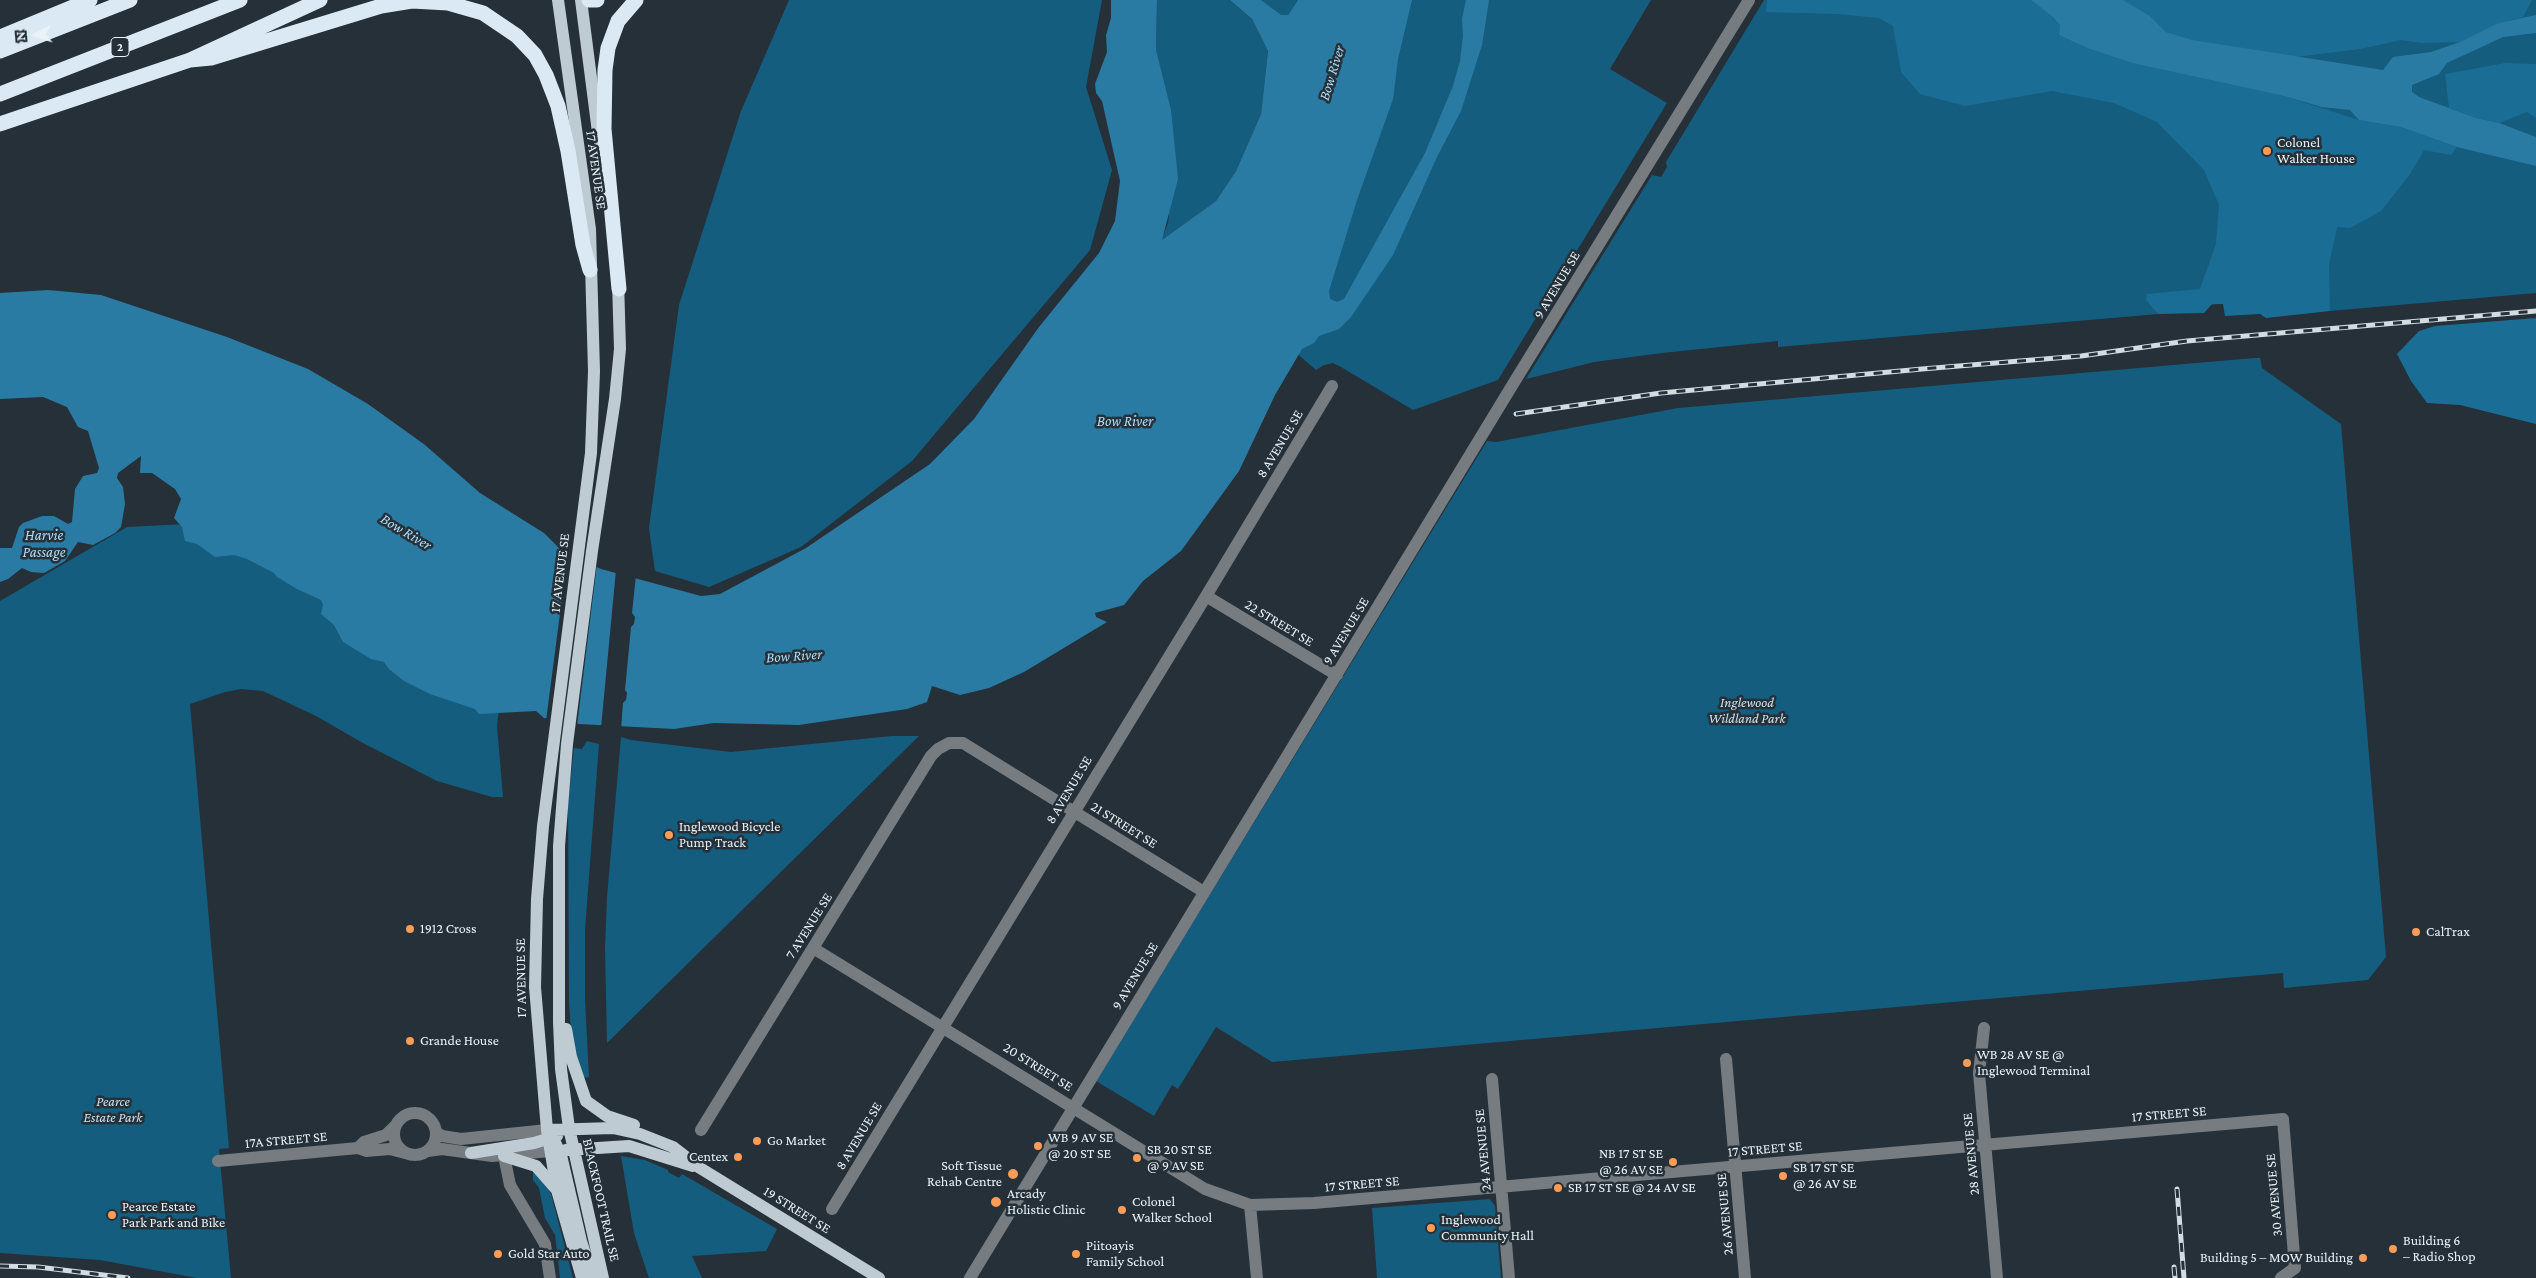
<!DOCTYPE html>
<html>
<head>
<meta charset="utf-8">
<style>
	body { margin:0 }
	#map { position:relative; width:2536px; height:1278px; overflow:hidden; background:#253038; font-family:"Crimson Pro",serif }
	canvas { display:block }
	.north { position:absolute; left:10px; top:10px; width:50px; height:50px; -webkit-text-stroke:4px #253038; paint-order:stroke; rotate:265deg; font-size:14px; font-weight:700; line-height:20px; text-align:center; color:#eaf2f7 }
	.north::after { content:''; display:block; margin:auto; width:18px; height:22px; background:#eaf2f7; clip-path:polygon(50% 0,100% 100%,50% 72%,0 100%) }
</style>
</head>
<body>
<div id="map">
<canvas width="2536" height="1278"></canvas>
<div class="north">N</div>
</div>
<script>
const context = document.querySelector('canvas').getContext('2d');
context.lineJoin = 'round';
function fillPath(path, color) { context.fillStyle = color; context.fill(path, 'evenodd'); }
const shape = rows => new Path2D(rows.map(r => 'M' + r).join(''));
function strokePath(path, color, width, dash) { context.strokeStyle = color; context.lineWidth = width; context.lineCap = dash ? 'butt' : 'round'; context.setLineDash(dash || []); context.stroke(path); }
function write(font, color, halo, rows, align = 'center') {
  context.font = font + ' "Crimson Pro",serif'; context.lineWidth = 5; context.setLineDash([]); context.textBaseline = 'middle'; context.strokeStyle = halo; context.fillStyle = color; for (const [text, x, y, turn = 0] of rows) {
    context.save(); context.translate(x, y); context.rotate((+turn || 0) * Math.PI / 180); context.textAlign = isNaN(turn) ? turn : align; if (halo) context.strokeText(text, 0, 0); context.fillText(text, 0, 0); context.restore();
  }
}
const green = shape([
	[789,0,1102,0,1086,87,1112,170,1090,250,912,461,801,547,709,587,655,571,649,528,679,305,741,111],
	[1157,0,1230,0,1252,19,1268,51,1261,114,1236,171,1216,201,1161,241,1168,223,1169,215,1156,50],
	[1261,0,1298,0,1288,15,1281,16],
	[1408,0,1651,0,1610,69,1667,103,1498,380,1413,410,1341,367,1333,363,1324,365,1316,370,1294,351],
	[1764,0,2536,0,2536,293,2330,311,2330,307,2220,304,2154,309,2158,314,1778,347,1778,341,1662,353,1594,362,1526,379,1652,175,1661,177,1667,167,1666,162],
	[2254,358,2260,358,2262,368,2341,424,2386,957,2368,980,2284,988,2283,973,1272,1062,1216,1027,1178,1089,1172,1085,1154,1116,1096,1081,1487,441,1496,442,1678,408],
	[227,522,501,693,497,726,503,797,492,797,437,781,363,743,316,716,263,691,241,689,225,692,190,704,229,1148,219,1149,231,1278,197,1278,100,1260,0,1253,0,601,127,527],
	[892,736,919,736,607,1043,605,948,607,897,621,737,631,740,731,752],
	[587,741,599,744,585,930,585,1000,589,1077,582,1078,571,1031,569,1003,568,802,574,748,582,749],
	[621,1156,645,1160,668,1170,668,1172,679,1178,682,1174,777,1229,766,1251,692,1256,702,1278,649,1278,634,1233],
	[533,1173,536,1173,545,1182,551,1194,573,1278,560,1278,555,1235,545,1218,539,1188,533,1180],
	[1490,1199,1495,1206,1501,1278,1377,1278,1372,1208]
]);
const forest = shape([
	[1767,0,2031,0,2053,17,2060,25,2059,35,2087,48,2132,63,2284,96,2359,120,2401,127,2457,147,2451,155,2424,150,2410,174,2381,211,2350,228,2337,227,2329,265,2330,311,2266,318,2260,314,2225,316,2223,304,2212,304,2204,313,2158,314,2146,300,2147,294,2200,289,2216,244,2219,205,2204,170,2157,122,2114,103,2052,91,1965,106,1920,94,1901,72,1893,26,1879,18,1838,14,1766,12],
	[2123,0,2532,0,2523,17,2498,23,2460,42,2422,43,2401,40,2360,49,2295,57,2193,40,2166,32,2150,16],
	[2505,63,2536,64,2536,118,2527,112,2499,123,2476,118,2449,108,2445,74],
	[2536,318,2536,424,2460,405,2427,403,2411,381,2397,354,2419,331,2435,326]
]);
const water = shape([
	[1111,0,1157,0,1156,50,1171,110,1178,179,1162,240,1216,201,1236,171,1261,114,1268,51,1252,19,1230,0,1261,0,1281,15,1288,15,1298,0,1412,0,1398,59,1393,99,1357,200,1329,291,1330,299,1337,302,1344,299,1425,153,1453,86,1460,61,1463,36,1462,19,1466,0,1489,0,1482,45,1461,111,1437,157,1393,255,1351,317,1339,329,1319,336,1314,343,1302,349,1275,395,1239,471,1181,551,1143,581,1124,605,1095,613,1096,617,1107,622,1024,672,989,688,960,695,932,686,927,702,907,709,799,725,714,723,674,729,579,724,544,718,536,711,479,714,475,709,430,694,404,681,389,669,384,662,371,659,343,642,334,625,321,614,323,605,321,600,297,589,277,577,274,573,247,559,234,555,215,557,197,544,185,541,182,527,174,518,181,499,175,489,152,473,140,473,141,456,118,473,117,478,123,487,125,504,121,527,115,533,93,545,78,542,65,561,44,573,31,572,22,568,8,579,0,582,0,548,12,548,19,527,23,523,42,516,54,516,68,524,72,522,75,489,83,476,97,473,99,468,88,431,78,427,67,407,43,397,0,399,0,293,48,290,101,295,227,337,308,369,368,404,425,445,480,493,544,533,563,552,601,569,701,596,720,594,806,548,930,464,974,419,1039,327,1099,253,1115,221,1120,181,1102,101,1096,93,1095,84,1107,52,1106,35,1111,18],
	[2031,0,2123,0,2150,16,2166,32,2193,40,2383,70,2393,57,2431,52,2460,42,2498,23,2536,15,2536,33,2503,37,2447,63,2439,74,2412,85,2412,92,2419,97,2476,118,2499,123,2536,137,2536,166,2457,147,2401,127,2359,120,2350,110,2322,107,2284,96,2132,63,2087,48,2059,35,2060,25,2053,17]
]);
const pier = shape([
	[568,552,597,564,577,726,546,721],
	[616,570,636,575,632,613,635,617,634,624,631,627,625,690,627,693,626,700,623,703,621,729,601,728]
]);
const minor = shape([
	[1206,596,1337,675],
	[813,948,1205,1189,1250,1205,1314,1203,2283,1119,2295,1268,2281,1278],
	[1984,1028,1979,1073,1997,1278],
	[1726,1059,1745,1278],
	[1492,1079,1509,1278],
	'394 1134a21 21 0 1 1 42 0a21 21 0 1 1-42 0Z',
	[701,1130,931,756,938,749,949,743,963,743,1204,892],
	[436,1132,442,1136,461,1139,547,1130],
	[358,1148,364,1142,386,1135,395,1126],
	[428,1151,442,1149,492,1156,551,1151],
	[504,1156,510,1185,545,1244,550,1278],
	[218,1161,358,1148,366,1151,390,1149,405,1153],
	[1250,1205,1257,1278],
	[832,1209,1206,596,1332,386],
	[970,1278,1510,389,1749,0]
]);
const major = shape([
	[558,0,590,229,594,371,591,453,543,826,537,899,535,987,547,1130,557,1190,582,1278],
	[581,0,599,140],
	[566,1029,571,1057,586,1101,607,1116,634,1125],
	[547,1130,613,1128,640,1134,673,1147,700,1168,879,1278],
	[553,1138,561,1155,581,1241,593,1278],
	[566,1150,629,1146,693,1166],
	[471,1153,534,1143,557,1136],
	[504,1156,536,1166,557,1190],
	[603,1278,569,1128,561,1069,559,1022,559,846,567,744,592,551,615,399,620,349,618,281]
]);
const highway = shape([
	[589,0,597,0],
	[0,37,90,0],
	[0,51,130,0],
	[190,60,211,58,381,6,412,1,448,3,483,13,517,36,535,55,546,75,558,106,568,151,583,245,590,270],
	[0,94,240,0],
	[0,124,190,60,320,0],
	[619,289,604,129,605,70,608,48,618,21,636,0]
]);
const rail = shape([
	[1516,414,1661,393,1922,369,2081,356,2187,341,2536,311],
	[2177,1189,2184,1278],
	[0,1266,38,1267,128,1278],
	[2174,1267,2175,1278]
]);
const markers = [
	[2267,151,5,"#fd9c56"],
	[669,835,5,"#fd9c56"],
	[410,929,5,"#fd9c56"],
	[2416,932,5,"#fd9c56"],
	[410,1041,5,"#fd9c56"],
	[1967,1063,5,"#fd9c56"],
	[757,1141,5,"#fd9c56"],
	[1038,1146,5,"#fd9c56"],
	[738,1157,5,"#fd9c56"],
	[1137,1158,5,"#fd9c56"],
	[1673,1162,5,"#fd9c56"],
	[1013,1174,6,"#fd9c56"],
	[1783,1176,5,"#fd9c56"],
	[1558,1188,5,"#fd9c56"],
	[996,1202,6,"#fd9c56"],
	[1122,1210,5,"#fd9c56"],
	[112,1215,5,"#fd9c56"],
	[1431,1228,5,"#fd9c56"],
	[2393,1249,5,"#fd9c56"],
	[498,1254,5,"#fd9c56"],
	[1076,1254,5,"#fd9c56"],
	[2363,1258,5,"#fd9c56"]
];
const shields = [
	[120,47,18]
];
const shieldNames = [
	["2",120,47]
];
const poiNames = [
	["Colonel",2277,143],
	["Walker House",2277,159],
	["Inglewood Bicycle",679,827],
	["Pump Track",679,843],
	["1912 Cross",420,929],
	["CalTrax",2426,932],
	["Grande House",420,1041],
	["WB 28 AV SE @",1977,1055],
	["Inglewood Terminal",1977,1071],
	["WB 9 AV SE",1048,1138],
	["@ 20 ST SE",1048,1154],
	["Go Market",767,1141],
	["SB 20 ST SE",1147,1150],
	["@ 9 AV SE",1147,1166],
	["NB 17 ST SE",1663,1154,"right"],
	["@ 26 AV SE",1663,1170,"right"],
	["Centex",728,1157,"right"],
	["Soft Tissue",1002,1166,"right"],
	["Rehab Centre",1002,1182,"right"],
	["SB 17 ST SE",1793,1168],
	["@ 26 AV SE",1793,1184],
	["SB 17 ST SE @ 24 AV SE",1568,1188],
	["Arcady",1007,1194],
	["Holistic Clinic",1007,1210],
	["Colonel",1132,1202],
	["Walker School",1132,1218],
	["Pearce Estate",122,1207],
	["Park Park and Bike",122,1223],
	["Inglewood",1441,1220],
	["Community Hall",1441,1236],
	["Building 6",2403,1241],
	["– Radio Shop",2403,1257],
	["Piitoayis",1086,1246],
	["Family School",1086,1262],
	["Gold Star Auto",508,1254],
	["Building 5 – MOW Building",2353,1258,"right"]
];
const streetNames = [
	["17 AVENUE SE",596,170,82],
	["9 AVENUE SE",1557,285,-59],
	["8 AVENUE SE",1280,444,-59],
	["17 AVENUE SE",560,573,-83],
	["22 STREET SE",1279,623,31],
	["9 AVENUE SE",1346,631,-59],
	["8 AVENUE SE",1069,790,-59],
	["21 STREET SE",1124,825,32],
	["7 AVENUE SE",809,926,-58],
	["9 AVENUE SE",1135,976,-59],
	["17 AVENUE SE",521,978,-91],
	["20 STREET SE",1038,1067,32],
	["17 STREET SE",2169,1114,-5],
	["8 AVENUE SE",859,1136,-59],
	["17A STREET SE",286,1140,-5],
	["17 STREET SE",1765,1149,-5],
	["24 AVENUE SE",1483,1150,-95],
	["28 AVENUE SE",1971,1154,-95],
	["17 STREET SE",1362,1184,-5],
	["30 AVENUE SE",2274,1195,-95],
	["BLACKFOOT TRAIL SE",601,1200,77],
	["19 STREET SE",797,1210,32],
	["26 AVENUE SE",1725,1214,-95]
];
const parkNames = [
	["Inglewood",1747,703],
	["Wildland Park",1747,719],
	["Pearce",113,1102],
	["Estate Park",113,1118]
];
const waterNames = [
	["Bow River",1332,73,-73],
	["Bow River",1125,421],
	["Bow River",406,532,31],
	["Harvie",44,535],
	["Passage",44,552],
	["Bow River",794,656,-4]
];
fillPath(green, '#155d7e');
fillPath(forest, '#1a6e96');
fillPath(water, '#2a7ba3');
fillPath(pier, '#253038');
strokePath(minor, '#767c80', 12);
strokePath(major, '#becbd2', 12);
strokePath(highway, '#dae9f3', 15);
strokePath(rail, '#d3dce1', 5);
strokePath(rail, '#253038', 3, [9]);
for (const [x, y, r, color] of markers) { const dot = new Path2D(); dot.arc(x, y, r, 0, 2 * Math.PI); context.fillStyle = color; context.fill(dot); strokePath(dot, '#253038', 2); }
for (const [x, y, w] of shields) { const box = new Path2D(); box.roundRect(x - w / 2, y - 9.5, w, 19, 4); context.fillStyle = '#253038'; context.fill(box); strokePath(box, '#eaf2f7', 1); }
write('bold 12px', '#eaf2f7', null, shieldNames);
write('14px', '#eaf2f7', '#253038', poiNames, 'left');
write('14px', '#eaf2f7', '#253038', streetNames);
write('italic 14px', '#cae1ef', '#253038', parkNames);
write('italic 15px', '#aeddf8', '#253038', waterNames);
</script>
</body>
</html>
